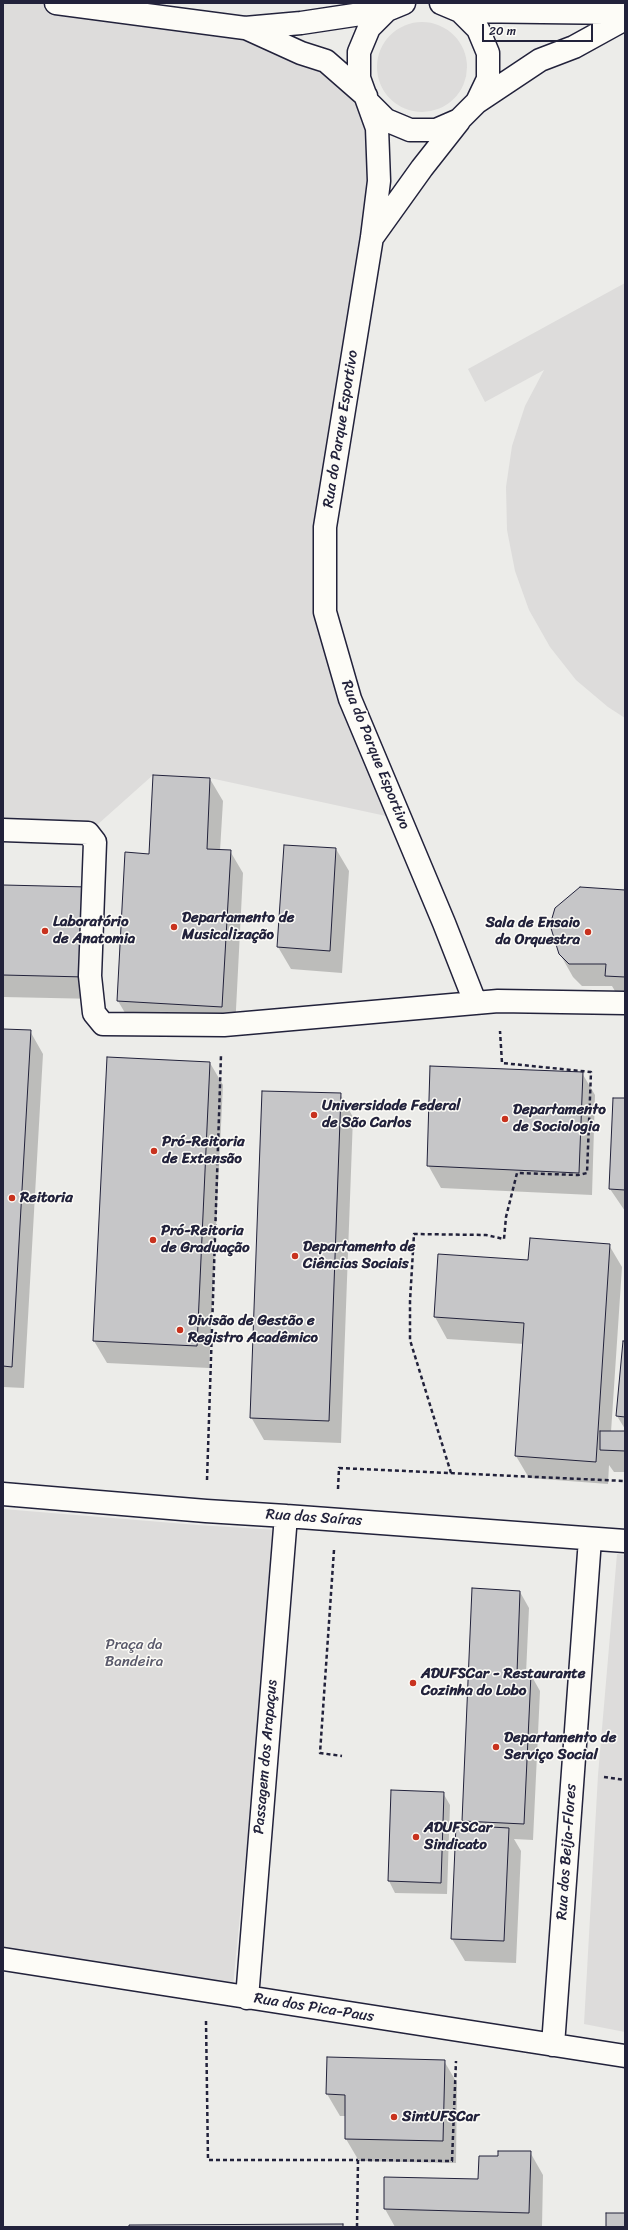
<!DOCTYPE html>
<html>
<head>
<meta charset="utf-8">
<style>
	body { margin:0 }
	#map { position:relative; width:628px; height:2230px; overflow:hidden; background:#fdfcf7; font-family:Sriracha,sans-serif }
	canvas { display:block }
	.frame { position:absolute; inset:0; border:4px solid #22223b; pointer-events:none }
	.scale { position:absolute; left:482px; top:24px; width:111px; height:18px; box-sizing:border-box; border:2px solid #22223b; border-top:0; padding-left:5px; font-size:12px; line-height:14px; white-space:nowrap; color:#22223b; -webkit-text-stroke:3px #fdfcf7; paint-order:stroke }
</style>
</head>
<body>
<div id="map">
<canvas width="628" height="2230"></canvas>
<div class="frame"></div>
<div class="scale">20 m</div>
</div>
<script>
const context = document.querySelector('canvas').getContext('2d');
context.lineJoin = 'round';
function fillPath(path, color) { context.fillStyle = color; context.fill(path, 'evenodd'); }
const shape = rows => new Path2D(rows.map(r => 'M' + r).join(''));
function strokePath(path, color, width, dash) { context.strokeStyle = color; context.lineWidth = width; context.lineCap = dash ? 'butt' : 'round'; context.setLineDash(dash || []); context.stroke(path); }
function write(font, color, halo, rows, align = 'center') {
  context.font = font + ' Sriracha,sans-serif'; context.lineWidth = 3; context.setLineDash([]); context.textBaseline = 'middle'; context.strokeStyle = halo; context.fillStyle = color; for (const [text, x, y, turn = 0] of rows) {
    context.save(); context.translate(x, y); context.rotate((+turn || 0) * Math.PI / 180); context.textAlign = isNaN(turn) ? turn : align; if (halo) context.strokeText(text, 0, 0); context.fillText(text, 0, 0); context.restore();
  }
}
const built = shape([
	[3,3,625,3,625,2227,3,2227]
]);
const green = shape([
	[3,3,126,3,245,28,326,61,377,128,325,612,400,819,210,778,153,775,88,833,3,830],
	'377 67a45 45 0 1 1 90 0a45 45 0 1 1-90 0Z',
	[625,283,625,718,608,707,576,680,550,647,529,610,515,571,507,530,506,487,512,446,525,406,544,370,485,402,468,369],
	[3,1509,198,1525,278,1530,233,1986,3,1948],
	[617,1554,625,1555,625,2032,584,2024,598,1775]
]);
const shadow = shape([
	[210,779,223,801,220,851,230,851,243,873,235,1029,131,1023,118,1001,150,855],
	[336,849,349,871,342,973,291,969,278,947],
	[3,886,87,888,98,999,3,997],
	[625,891,625,998,619,998,612,986,582,986,573,977,560,954],
	[3,1030,30,1031,43,1054,24,1388,3,1387],
	[210,1063,223,1085,209,1368,107,1363,94,1341],
	[582,1073,595,1095,592,1195,441,1188,428,1165],
	[340,1094,353,1117,341,1443,264,1440,251,1417],
	[614,1099,625,1099,625,1211,610,1189],
	[609,1245,622,1267,611,1432,625,1433,625,1472,614,1472,609,1465,608,1484,529,1478,516,1456,524,1344,447,1339,435,1317,529,1261],
	[625,1342,625,1429,617,1416],
	[520,1592,529,1608,526,1674,531,1675,540,1691,533,1840,514,1839,521,1851,516,1963,465,1961,452,1939,466,1827,463,1821],
	[443,1793,450,1805,447,1894,395,1893,389,1881],
	[444,2061,457,2083,456,2163,359,2161,346,2139,346,2116,340,2116,327,2094],
	[530,2152,543,2175,542,2227,395,2227,385,2209,479,2180,499,2157]
]);
const building = shape([
	[153,775,210,778,207,849,231,850,222,1007,117,1001,125,852,149,854,153,775],
	[284,845,336,848,330,951,277,947,284,845],
	[3,885,88,887,85,977,3,975,3,885],
	[580,887,625,890,625,977,605,976,606,964,569,964,559,954,550,925,555,908,580,887],
	[3,1029,31,1030,12,1367,3,1366,3,1029],
	[107,1057,210,1062,197,1346,93,1341,107,1057],
	[430,1066,583,1072,579,1173,427,1166,430,1066],
	[262,1091,341,1093,329,1421,250,1418,262,1091],
	[613,1098,625,1098,625,1190,609,1189,613,1098],
	[530,1238,610,1244,596,1462,515,1456,524,1323,434,1317,438,1254,528,1260,530,1238],
	[623,1341,625,1341,625,1417,616,1416,623,1341],
	[600,1431,625,1431,625,1451,600,1450,600,1431],
	[472,1588,520,1591,517,1673,531,1674,524,1824,462,1821,472,1588],
	[391,1790,444,1792,441,1883,388,1881,391,1790],
	[456,1825,509,1828,504,1941,451,1939,456,1825],
	[327,2057,445,2060,443,2141,345,2139,345,2095,326,2094,327,2057],
	[498,2151,531,2151,529,2213,384,2209,384,2177,478,2179,479,2156,498,2156,498,2151],
	[606,2213,625,2213,625,2227,606,2227,606,2213],
	[343,2224,343,2227,129,2227,129,2225,343,2224]
]);
const path = shape([
	[451,1473,410,1340,410,1301,414,1234,486,1235,504,1239,506,1217,517,1173,578,1175,587,1173,591,1072,502,1063,500,1031],
	[207,1480,221,1055],
	[338,1489,339,1468,625,1481],
	[334,1550,320,1753,342,1756],
	[604,1777,625,1780],
	[206,2021,208,2160,358,2160],
	[357,2227,358,2160,452,2161,456,2061]
]);
const street = shape([
	[56,3,245,28,301,23,387,10],
	[404,3,387,10,369,28,359,52,359,78,377,128,379,181,372,237,325,527,325,612,350,699,444,923,475,1002],
	[460,11,625,13],
	[246,28,301,53,326,61,366,96],
	[477,102,540,60,574,47,625,19],
	[369,103,386,120,410,130,436,130,459,120,477,102,488,79,488,53,478,29,460,11,441,3],
	[374,235,422,168,459,121],
	[3,830,88,833,95,842,90,976,94,1013,103,1024,224,1025,498,1001,625,1003],
	[3,1494,206,1511,286,1516,625,1541],
	[3,1959,625,2056],
	[247,1998,286,1516],
	[553,2045,590,1539]
]);
const markers = [
	[174,927,4,"#c8321e"],
	[45,931,4,"#c8321e"],
	[588,932,4,"#c8321e"],
	[314,1115,4,"#c8321e"],
	[505,1119,4,"#c8321e"],
	[154,1151,4,"#c8321e"],
	[12,1198,4,"#c8321e"],
	[153,1240,4,"#c8321e"],
	[295,1256,4,"#c8321e"],
	[180,1330,4,"#c8321e"],
	[413,1683,4,"#c8321e"],
	[496,1747,4,"#c8321e"],
	[416,1837,4,"#c8321e"],
	[394,2117,4,"#c8321e"]
];
const streetNames = [
	["Rua do Parque Esportivo",341,429,-81],
	["Rua do Parque Esportivo",375,755,68],
	["Rua das Saíras",314,1518,4],
	["Passagem dos Arapaçus",266,1757,-85],
	["Rua dos Beija-Flores",567,1852,-86],
	["Rua dos Pica-Paus",314,2008,9]
];
const poiNames = [
	["Departamento de",182,918],
	["Musicalização",182,935],
	["Laboratório",53,922],
	["de Anatomia",53,939],
	["Sala de Ensaio",580,923,"right"],
	["da Orquestra",580,940,"right"],
	["Universidade Federal",322,1106],
	["de São Carlos",322,1123],
	["Departamento",513,1110],
	["de Sociologia",513,1127],
	["Pró-Reitoria",162,1142],
	["de Extensão",162,1159],
	["Reitoria",20,1198],
	["Pró-Reitoria",161,1231],
	["de Graduação",161,1248],
	["Departamento de",303,1247],
	["Ciências Sociais",303,1264],
	["Divisão de Gestão e",188,1321],
	["Registro Acadêmico",188,1338],
	["ADUFSCar - Restaurante",421,1674],
	["Cozinha do Lobo",421,1691],
	["Departamento de",504,1738],
	["Serviço Social",504,1755],
	["ADUFSCar",424,1828],
	["Sindicato",424,1845],
	["SintUFSCar",402,2117]
];
const parkNames = [
	["Praça da",134,1645],
	["Bandeira",134,1662]
];
fillPath(built, '#ecece9');
fillPath(green, '#dddcdb');
fillPath(shadow, '#0003');
fillPath(building, '#c6c6c8');
strokePath(building, '#22223b', 1);
strokePath(street, '#22223b', 25);
strokePath(path, '#22223b', 2.5, [4, 3]);
strokePath(street, '#fdfcf7', 22);
for (const [x, y, r, color] of markers) { const dot = new Path2D(); dot.arc(x, y, r, 0, 2 * Math.PI); context.fillStyle = color; context.fill(dot); strokePath(dot, '#fdfcf7', 1.5); }
write('15px', '#22223b', '#fdfcf7', streetNames);
write('bold 15px', '#22223b', '#fdfcf7', poiNames, 'left');
write('15px', '#5a5a6b', '#fdfcf7', parkNames);
</script>
</body>
</html>
